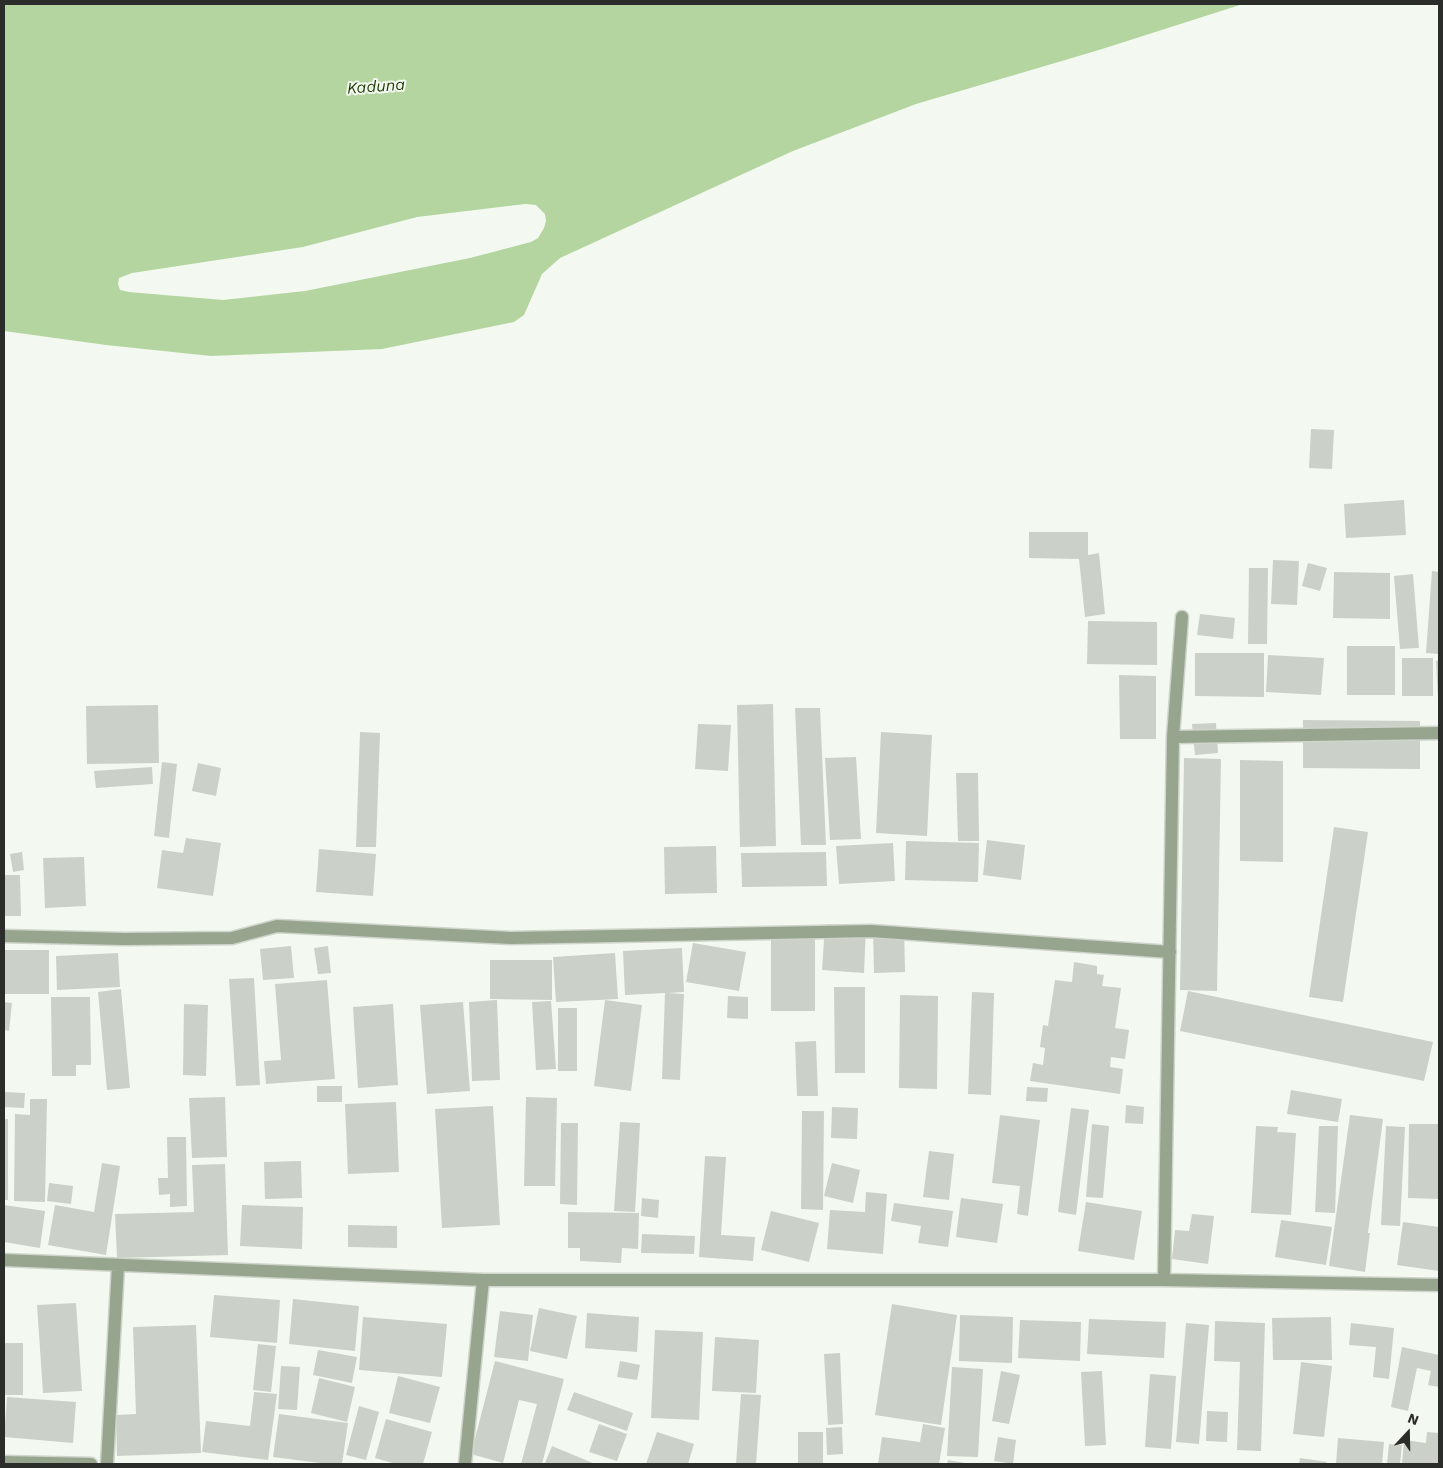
<!DOCTYPE html>
<html>
<head>
<meta charset="utf-8">
<style>
	body { margin:0 }
	#map { position:relative; width:1443px; height:1468px; overflow:hidden; background:#f3f9f0; font-family:"Work Sans",sans-serif }
	canvas { display:block }
	.frame { position:absolute; inset:0; border:5px solid #2b2d2a; pointer-events:none }
	.north { position:absolute; left:1383px; top:1408px; width:50px; height:50px; -webkit-text-stroke:4px #f3f9f0; paint-order:stroke; rotate:21deg; font-size:14px; font-weight:700; line-height:20px; text-align:center; color:#2b2d2a }
	.north::after { content:''; display:block; margin:auto; width:18px; height:22px; background:#2b2d2a; clip-path:polygon(50% 0,100% 100%,50% 72%,0 100%) }
</style>
</head>
<body>
<div id="map">
<canvas width="1443" height="1468"></canvas>
<div class="frame"></div>
<div class="north">N</div>
</div>
<script>
const context = document.querySelector('canvas').getContext('2d');
context.lineJoin = 'round';
function fillPath(path, color) { context.fillStyle = color; context.fill(path, 'evenodd'); }
const shape = rows => new Path2D(rows.map(r => 'M' + r).join(''));
function strokePath(path, color, width, dash) { context.strokeStyle = color; context.lineWidth = width; context.lineCap = dash ? 'butt' : 'round'; context.setLineDash(dash || []); context.stroke(path); }
function write(font, color, halo, rows, align = 'center') {
  context.font = font + ' "Work Sans",sans-serif'; context.lineWidth = 4; context.setLineDash([]); context.textBaseline = 'middle'; context.strokeStyle = halo; context.fillStyle = color; for (const [text, x, y, turn = 0] of rows) {
    context.save(); context.translate(x, y); context.rotate((+turn || 0) * Math.PI / 180); context.textAlign = isNaN(turn) ? turn : align; if (halo) context.strokeText(text, 0, 0); context.fillText(text, 0, 0); context.restore();
  }
}
const water = shape([
	[4,4,1243,4,1099,50,916,104,793,151,560,258,542,274,524,315,514,322,382,349,211,356,106,345,4,331],
	[525,204,536,205,545,214,546,221,544,228,538,238,531,242,470,258,305,291,223,300,129,292,120,290,118,284,119,278,132,273,303,247,417,217]
]);
const building = shape([
	[1311,429,1334,430,1332,469,1309,468],
	[1404,500,1406,535,1346,538,1344,504],
	[1029,532,1088,532,1088,555,1099,553,1105,614,1085,617,1079,559,1029,558],
	[1273,560,1299,561,1297,605,1271,604],
	[1308,563,1327,568,1320,591,1302,586],
	[1249,568,1268,568,1267,644,1248,644],
	[1432,571,1439,572,1439,654,1426,653],
	[1334,572,1390,573,1390,619,1333,618],
	[1413,574,1419,648,1400,649,1394,576],
	[1200,614,1235,618,1233,639,1197,635],
	[1088,621,1157,622,1157,665,1087,664],
	[1347,646,1395,646,1395,695,1347,695],
	[1195,653,1264,653,1264,697,1195,696],
	[1268,655,1324,658,1321,695,1266,692],
	[1402,658,1433,658,1433,696,1402,696],
	[1439,660,1439,698,1438,698,1436,661],
	[1119,675,1156,676,1156,739,1120,739],
	[773,704,776,846,740,847,737,705],
	[158,705,159,763,87,764,86,706],
	[795,708,820,708,826,845,801,845],
	[1303,720,1420,721,1420,769,1303,768],
	[1216,723,1218,753,1195,755,1192,724],
	[698,724,731,725,728,771,695,769],
	[360,732,380,733,376,847,356,847],
	[881,732,932,735,927,836,876,833],
	[856,757,861,839,830,840,825,758],
	[1184,758,1221,759,1217,991,1180,990],
	[1240,760,1283,761,1283,862,1240,861],
	[162,762,177,764,169,838,154,836],
	[198,763,221,768,216,796,192,791],
	[152,767,153,784,96,788,94,771],
	[956,773,978,773,979,841,958,841],
	[1334,827,1368,832,1343,1002,1309,997],
	[186,838,221,843,213,896,157,888,162,850,183,853],
	[987,840,1025,845,1021,880,983,875],
	[906,841,979,843,978,882,905,880],
	[893,843,895,881,839,884,836,846],
	[716,846,717,893,665,894,664,847],
	[319,849,376,854,373,896,316,892],
	[22,852,24,870,13,872,10,854],
	[826,852,827,886,742,887,741,853],
	[84,857,86,906,45,908,43,858],
	[4,875,20,875,21,916,4,916],
	[825,924,866,926,864,973,822,970],
	[904,926,905,972,874,973,873,927],
	[771,932,815,932,815,1011,771,1011],
	[693,943,746,952,739,991,686,982],
	[291,946,294,978,263,980,260,949],
	[328,946,331,973,318,974,314,948],
	[682,948,684,992,668,993,684,994,680,1080,662,1079,665,993,625,995,623,951],
	[4,950,49,950,49,994,4,994],
	[118,953,120,987,57,990,56,956],
	[615,953,618,999,556,1002,553,957],
	[490,960,552,960,552,1000,490,999],
	[1074,962,1097,966,1097,974,1104,975,1102,986,1121,988,1115,1028,1129,1030,1125,1059,1111,1057,1110,1067,1123,1069,1120,1094,1030,1081,1033,1063,1043,1065,1045,1048,1040,1047,1043,1025,1048,1026,1055,980,1072,982],
	[254,978,260,1085,236,1086,229,979],
	[327,980,335,1079,266,1084,264,1061,281,1060,275,984],
	[834,987,865,987,865,1073,835,1073],
	[121,989,130,1088,107,1090,98,992],
	[1188,991,1433,1042,1424,1081,1180,1031],
	[972,992,994,993,991,1095,968,1094],
	[900,995,938,996,937,1089,899,1088],
	[728,996,748,997,748,1019,727,1018],
	[51,997,90,997,91,1065,76,1065,76,1076,52,1076],
	[497,1000,500,1080,472,1081,469,1002],
	[605,1000,642,1005,631,1091,594,1086],
	[551,1001,556,1069,536,1070,532,1002],
	[4,1002,12,1003,9,1031,4,1030],
	[463,1002,470,1091,427,1094,420,1005],
	[184,1004,208,1005,206,1076,183,1075],
	[393,1004,398,1085,358,1088,353,1007],
	[558,1008,577,1008,577,1071,558,1071],
	[816,1041,818,1096,797,1096,795,1042],
	[317,1086,342,1086,342,1102,317,1102],
	[1027,1087,1048,1088,1047,1102,1026,1101],
	[1291,1090,1342,1099,1338,1122,1287,1114],
	[4,1092,25,1093,24,1108,4,1107],
	[225,1097,227,1157,192,1158,189,1098],
	[526,1097,557,1098,555,1186,524,1186],
	[30,1099,47,1099,45,1202,14,1201,15,1114,30,1115],
	[396,1102,399,1172,348,1174,345,1104],
	[1126,1105,1144,1107,1143,1124,1125,1123],
	[493,1106,500,1225,442,1228,435,1109],
	[832,1107,858,1108,857,1139,831,1138],
	[1071,1108,1089,1110,1076,1215,1058,1212],
	[802,1111,824,1111,823,1210,801,1209],
	[1000,1115,1040,1120,1028,1216,1017,1214,1020,1186,992,1183],
	[1350,1115,1383,1119,1368,1233,1370,1233,1365,1272,1329,1266],
	[4,1119,8,1119,8,1200,4,1200],
	[620,1122,640,1123,635,1212,614,1211],
	[561,1123,578,1123,577,1205,560,1204],
	[1092,1124,1109,1126,1103,1198,1086,1197],
	[1409,1124,1439,1124,1439,1199,1408,1198],
	[1256,1126,1278,1127,1277,1132,1296,1133,1291,1215,1251,1213],
	[1319,1126,1338,1126,1335,1213,1315,1212],
	[1386,1126,1405,1127,1400,1226,1381,1225],
	[167,1137,186,1137,187,1206,170,1207,170,1194,159,1195,158,1178,168,1178],
	[929,1151,954,1154,949,1200,923,1197],
	[705,1156,726,1157,721,1235,755,1237,753,1261,699,1257],
	[301,1161,302,1198,265,1199,264,1162],
	[102,1163,120,1166,106,1255,48,1245,55,1205,94,1212],
	[832,1163,860,1170,853,1203,824,1196],
	[225,1164,228,1255,117,1258,115,1214,194,1212,192,1165],
	[49,1183,73,1186,71,1204,47,1201],
	[866,1192,887,1194,883,1254,827,1249,830,1210,865,1212],
	[642,1198,659,1200,658,1218,641,1216],
	[961,1198,1003,1204,997,1243,956,1237],
	[1086,1202,1142,1211,1134,1260,1078,1251],
	[894,1203,953,1211,948,1247,918,1243,921,1226,891,1221],
	[4,1205,45,1211,40,1248,4,1242],
	[242,1205,303,1207,302,1249,240,1246],
	[771,1211,819,1223,809,1262,761,1250],
	[568,1212,639,1213,638,1249,622,1248,621,1263,580,1261,580,1248,568,1248],
	[1192,1214,1214,1216,1208,1264,1172,1259,1175,1230,1189,1231],
	[1281,1220,1332,1227,1326,1265,1275,1257],
	[1403,1222,1439,1227,1439,1271,1397,1265],
	[348,1225,397,1226,397,1248,348,1247],
	[642,1234,695,1236,694,1254,641,1253],
	[214,1295,280,1300,277,1343,210,1337],
	[293,1299,359,1306,355,1351,289,1344],
	[76,1303,82,1391,43,1393,37,1305],
	[892,1304,957,1315,941,1425,875,1415],
	[539,1308,577,1316,567,1359,530,1351],
	[500,1311,533,1315,528,1361,494,1357],
	[587,1313,639,1317,637,1352,585,1348],
	[960,1315,1013,1317,1012,1363,959,1361],
	[363,1317,447,1324,442,1377,359,1370],
	[1331,1317,1332,1360,1273,1360,1272,1318],
	[1089,1319,1166,1322,1164,1358,1087,1354],
	[1020,1320,1081,1322,1080,1361,1018,1358],
	[1215,1321,1265,1323,1261,1451,1237,1450,1240,1362,1214,1361],
	[1186,1323,1209,1325,1199,1444,1176,1442],
	[1351,1323,1394,1328,1389,1379,1373,1377,1376,1347,1349,1345],
	[196,1325,201,1453,117,1456,116,1415,136,1414,133,1327],
	[655,1330,703,1332,699,1420,651,1418],
	[715,1337,759,1340,756,1393,712,1391],
	[4,1343,23,1343,23,1395,4,1395],
	[258,1344,276,1346,271,1392,253,1390],
	[1402,1347,1439,1355,1439,1387,1428,1385,1431,1371,1417,1368,1408,1411,1391,1407],
	[318,1350,357,1357,352,1383,313,1375],
	[840,1353,843,1424,828,1425,824,1354],
	[495,1361,564,1379,542,1464,521,1464,537,1404,519,1400,503,1463,471,1454],
	[620,1361,640,1365,637,1380,617,1377],
	[1301,1362,1332,1366,1324,1437,1293,1434],
	[281,1366,300,1367,297,1410,278,1409],
	[952,1367,983,1369,978,1457,947,1456],
	[1001,1371,1020,1375,1009,1424,992,1421],
	[1102,1371,1106,1445,1085,1446,1081,1372],
	[1150,1374,1176,1376,1171,1449,1145,1447],
	[398,1376,440,1387,430,1423,389,1413],
	[319,1378,355,1387,347,1422,311,1413],
	[254,1392,277,1394,268,1460,202,1452,206,1421,250,1426],
	[574,1392,633,1413,627,1431,567,1410],
	[741,1394,761,1395,756,1464,736,1464],
	[7,1397,76,1402,73,1443,4,1437],
	[359,1406,379,1412,366,1460,346,1455],
	[1207,1411,1228,1412,1227,1442,1206,1441],
	[279,1414,348,1423,342,1464,328,1464,273,1457],
	[386,1419,432,1432,423,1464,396,1464,375,1458],
	[599,1424,627,1434,617,1461,589,1452],
	[923,1424,945,1428,939,1464,878,1464,882,1437,920,1442],
	[842,1427,843,1454,827,1455,826,1428],
	[657,1432,694,1444,688,1464,646,1464],
	[798,1432,823,1432,823,1464,798,1464],
	[1427,1432,1439,1433,1439,1464,1402,1464,1404,1440,1426,1443],
	[998,1437,1016,1440,1013,1464,994,1461],
	[1338,1438,1384,1442,1382,1464,1336,1464],
	[1389,1444,1402,1445,1400,1464,1387,1464],
	[552,1446,595,1464,545,1463],
	[1300,1458,1327,1462,1326,1464,1299,1464],
	[948,1460,965,1463,965,1464,947,1464]
]);
const minor = shape([
	[1173,737,1439,733],
	[4,936,124,939,232,938,277,926,511,938,871,931,1170,952],
	[4,1260,483,1280,1164,1280,1439,1285],
	[1164,1280,1173,737,1182,617],
	[4,1462,91,1464],
	[107,1464,118,1266],
	[465,1464,483,1280]
]);
const waterNames = [
	["Kaduna",376,87,-4]
];
fillPath(water, '#b4d5a0');
fillPath(building, '#cbd1c8');
strokePath(minor, '#cfd4cc', 15);
strokePath(minor, '#97a58e', 12);
write('italic 16px', '#1e3a02', '#f3f9f0', waterNames);
</script>
</body>
</html>
